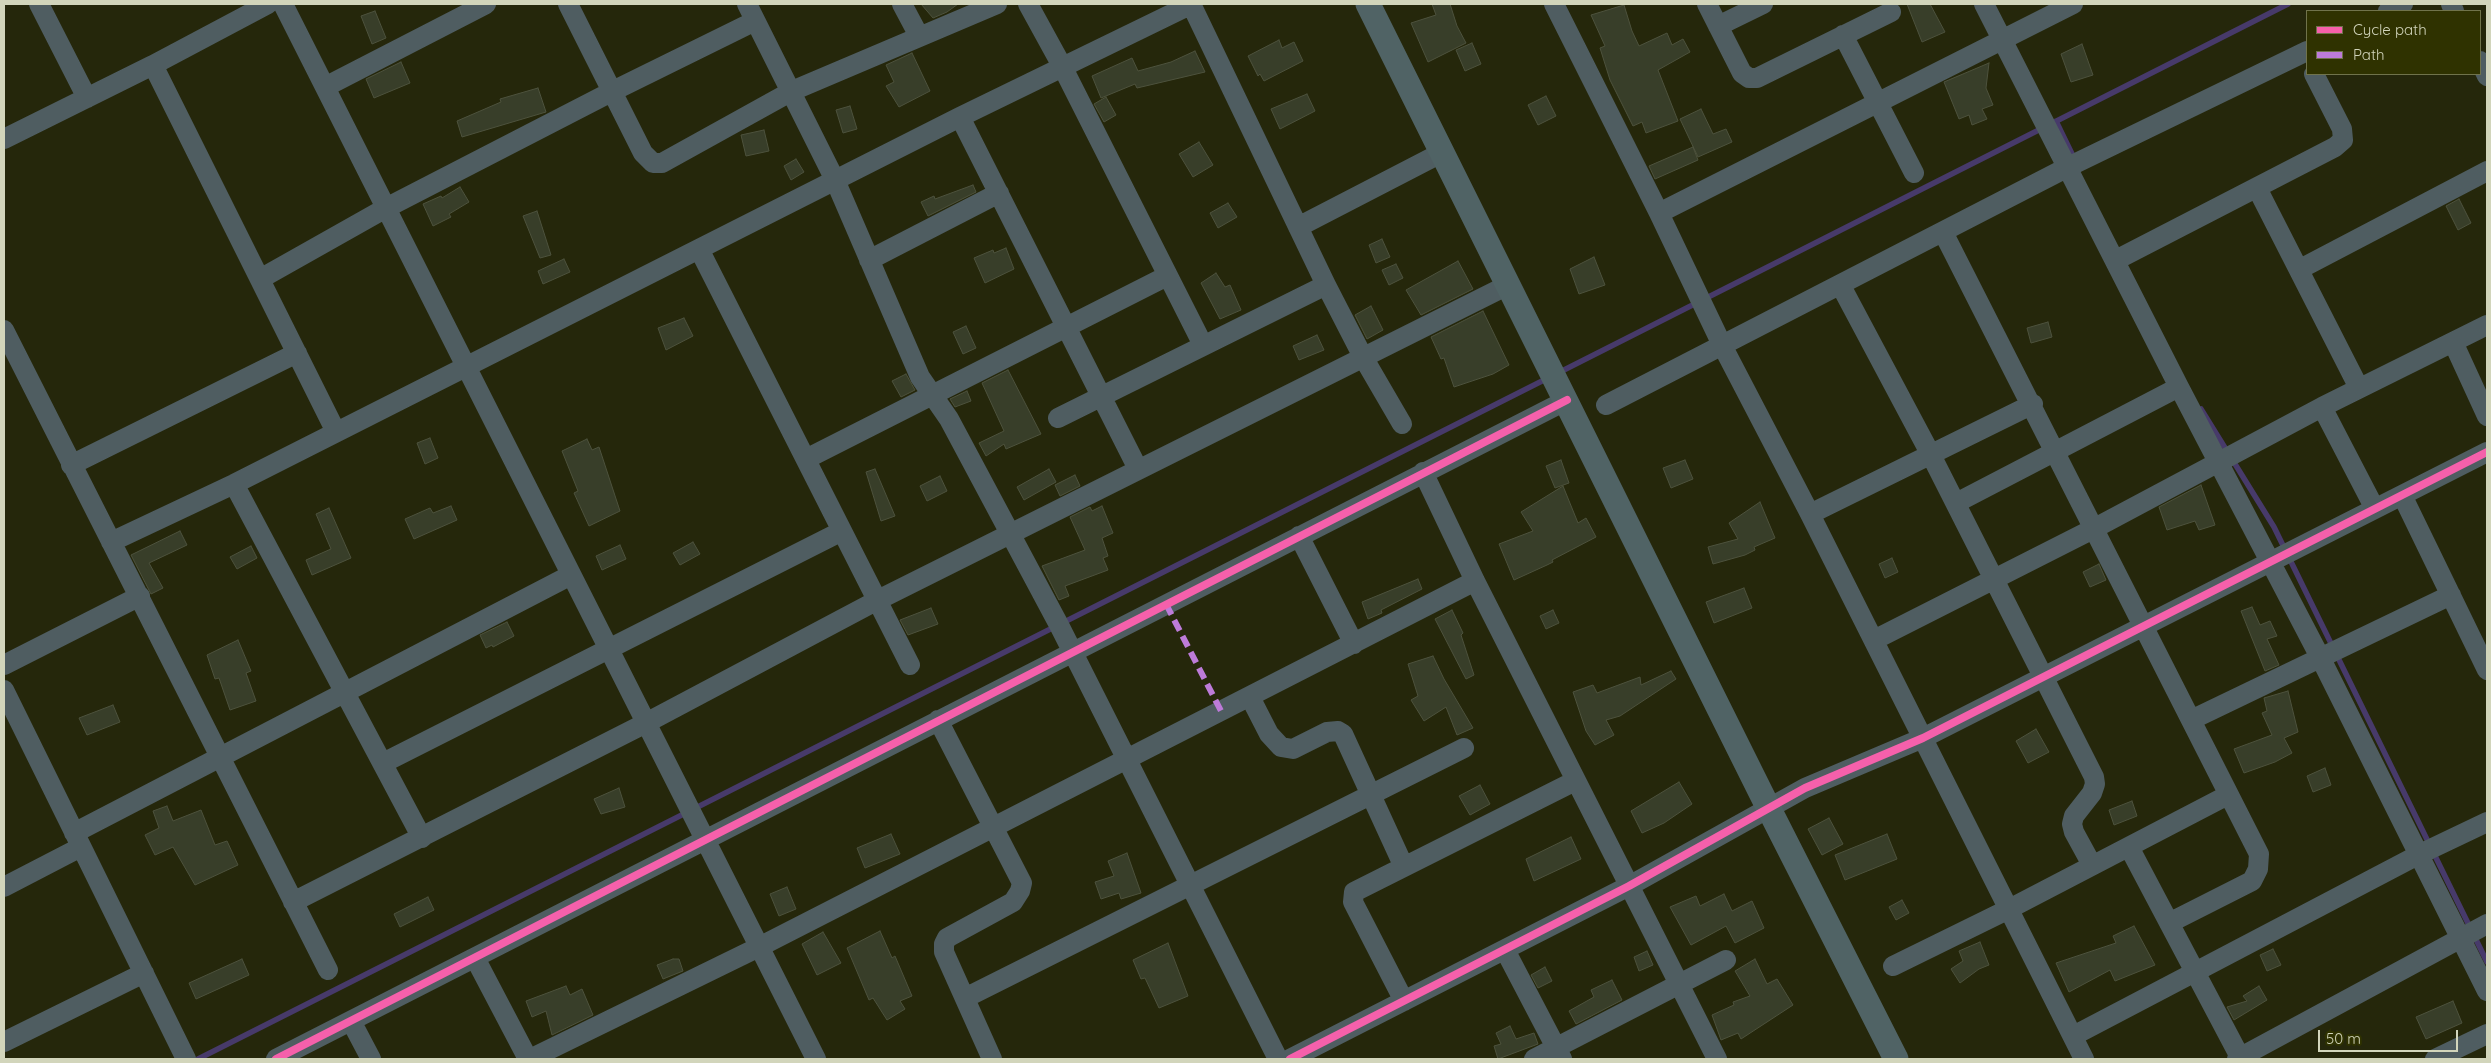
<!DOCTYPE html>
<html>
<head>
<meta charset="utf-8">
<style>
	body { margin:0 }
	#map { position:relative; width:2491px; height:1063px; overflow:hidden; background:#25270b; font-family:Quicksand,sans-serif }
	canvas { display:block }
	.frame { position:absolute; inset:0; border:5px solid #d2d5bb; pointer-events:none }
	.legend { position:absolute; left:2306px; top:10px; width:175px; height:65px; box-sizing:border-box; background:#2f3200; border:1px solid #70734b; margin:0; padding:6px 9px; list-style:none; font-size:15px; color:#d2d5bb }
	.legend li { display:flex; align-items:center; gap:10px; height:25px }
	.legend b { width:25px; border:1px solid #70734b }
	.scale { position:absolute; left:2318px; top:1030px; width:140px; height:22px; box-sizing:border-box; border:2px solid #d2d5bb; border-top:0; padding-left:6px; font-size:15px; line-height:18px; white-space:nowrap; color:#d2d5bb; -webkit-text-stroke:4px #2f3200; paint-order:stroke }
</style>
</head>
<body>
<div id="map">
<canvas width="2491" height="1063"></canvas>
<div class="frame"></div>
<ul class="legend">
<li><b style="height:6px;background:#f560ab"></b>Cycle path</li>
<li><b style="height:6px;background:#bd7bd9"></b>Path</li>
</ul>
<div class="scale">50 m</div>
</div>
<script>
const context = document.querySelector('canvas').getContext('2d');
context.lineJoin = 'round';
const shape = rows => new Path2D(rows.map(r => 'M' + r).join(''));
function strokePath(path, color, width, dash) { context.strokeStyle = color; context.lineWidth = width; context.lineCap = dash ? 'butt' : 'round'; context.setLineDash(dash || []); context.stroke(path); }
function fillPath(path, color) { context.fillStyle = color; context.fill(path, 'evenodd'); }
const stream = shape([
	[2056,121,2075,160],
	[1558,373,2288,4],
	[2201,409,2274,527,2487,962],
	[198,1059,1548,378]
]);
const building = shape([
	[921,4,958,4,947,12,933,18,921,4],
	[1432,4,1450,4,1457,26,1466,43,1428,62,1411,23,1436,15,1432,4],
	[1907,4,1930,4,1945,32,1922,42,1907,4],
	[1624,5,1632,31,1639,46,1667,33,1672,45,1683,39,1690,52,1658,70,1678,121,1646,133,1642,122,1633,126,1610,80,1600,48,1605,46,1591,15,1624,5],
	[375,11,386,38,372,44,361,16,375,11],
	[1279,40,1282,48,1294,42,1303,61,1264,81,1260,74,1258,76,1248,56,1279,40],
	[1472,43,1481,64,1465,71,1456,50,1472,43],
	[2082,44,2093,75,2071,82,2061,54,2082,44],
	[1195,51,1205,72,1137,88,1135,84,1101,98,1092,76,1132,58,1138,71,1171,62,1195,51],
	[912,53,930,91,899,107,886,86,894,82,886,65,912,53],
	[401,62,410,83,374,98,366,79,401,62],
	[1989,63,1986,88,1993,105,1982,109,1987,119,1972,125,1969,115,1959,119,1944,82,1989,63],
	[538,88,546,112,462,137,457,121,501,102,500,99,538,88],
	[1307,94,1315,111,1280,129,1271,109,1307,94],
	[1546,96,1556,116,1538,125,1528,105,1546,96],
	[1106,97,1116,115,1104,122,1094,104,1106,97],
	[850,106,857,129,843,133,836,110,850,106],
	[1701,109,1713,134,1726,129,1732,142,1698,157,1680,119,1701,109],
	[764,130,769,151,746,156,741,135,764,130],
	[1199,142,1213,165,1193,177,1179,154,1199,142],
	[1693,147,1698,160,1655,179,1649,166,1693,147],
	[796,159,804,172,791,180,784,166,796,159],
	[973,185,976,192,928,216,921,202,934,196,935,199,973,185],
	[460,187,469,202,449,214,451,217,433,226,423,204,441,196,442,198,460,187],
	[2459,199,2471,223,2458,230,2446,206,2459,199],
	[1228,203,1237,217,1218,228,1210,213,1228,203],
	[537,211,551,255,540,258,523,216,537,211],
	[1382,239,1390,257,1376,263,1369,245,1382,239],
	[1006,248,1014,269,985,283,974,258,993,250,994,253,1006,248],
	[1594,257,1605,285,1579,294,1570,269,1594,257],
	[564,259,570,272,543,284,538,271,564,259],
	[1458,261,1473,289,1421,315,1406,290,1458,261],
	[1396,264,1403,278,1389,285,1382,270,1396,264],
	[1216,273,1225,287,1230,285,1241,310,1220,319,1201,283,1216,273],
	[1371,306,1383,330,1367,339,1355,315,1371,306],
	[1483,311,1509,365,1493,374,1454,387,1444,358,1441,359,1431,337,1483,311],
	[684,318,693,336,666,350,658,328,684,318],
	[2048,322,2052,337,2031,343,2027,328,2048,322],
	[966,326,976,348,963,354,953,332,966,326],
	[1317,335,1324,350,1299,360,1293,346,1317,335],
	[1008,370,1041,434,1006,449,1004,444,986,456,979,443,1004,431,982,383,1008,370],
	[906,374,915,390,901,397,892,381,906,374],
	[967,391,971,401,955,407,950,399,967,391],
	[430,438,438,458,425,464,417,443,430,438],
	[587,439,592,450,599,447,620,511,589,526,574,493,578,491,562,451,587,439],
	[1561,460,1569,483,1555,488,1546,466,1561,460],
	[1685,460,1693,479,1671,488,1663,468,1685,460],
	[875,469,895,516,881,521,866,472,875,469],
	[1049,469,1056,482,1024,500,1017,487,1049,469],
	[1075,475,1080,486,1060,496,1055,485,1075,475],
	[940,476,947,491,927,501,920,486,940,476],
	[2201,485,2215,525,2199,530,2195,521,2167,530,2159,507,2201,485],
	[1563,486,1578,523,1586,518,1596,537,1552,560,1553,562,1547,565,1514,580,1499,544,1533,531,1521,512,1563,486],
	[1760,502,1775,538,1754,547,1755,550,1745,555,1713,564,1708,547,1738,539,1729,523,1760,502],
	[451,506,457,520,414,539,405,519,430,508,433,513,451,506],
	[1102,506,1113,533,1102,538,1108,556,1103,558,1108,570,1065,586,1069,596,1059,600,1042,566,1085,550,1070,517,1090,507,1092,511,1102,506],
	[329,508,351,558,312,575,306,560,331,549,316,514,329,508],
	[180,531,187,545,149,563,163,588,151,594,131,555,180,531],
	[693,542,700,554,680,565,673,553,693,542],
	[620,545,626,559,602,570,596,556,620,545],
	[251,546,257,558,237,569,230,557,251,546],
	[1892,558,1898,572,1885,578,1879,564,1892,558],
	[2099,564,2106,580,2090,587,2083,572,2099,564],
	[1418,579,1422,589,1381,610,1382,613,1368,619,1362,602,1418,579],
	[1744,588,1752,608,1714,623,1706,602,1744,588],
	[2252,607,2260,625,2270,621,2277,636,2267,639,2279,665,2265,671,2241,611,2252,607],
	[931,608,938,624,908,635,900,620,931,608],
	[1452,610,1463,633,1461,635,1474,675,1466,679,1435,619,1452,610],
	[1553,610,1559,623,1546,629,1540,616,1553,610],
	[507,622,514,636,493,647,492,645,486,648,480,635,507,622],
	[238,640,251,671,246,673,256,701,230,710,219,678,215,679,207,655,238,640],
	[1433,656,1444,679,1473,728,1457,735,1446,707,1424,721,1411,700,1418,696,1408,664,1433,656],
	[1671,671,1676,679,1620,716,1606,720,1614,735,1595,745,1586,731,1573,692,1593,685,1597,693,1640,677,1641,685,1671,671],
	[2288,691,2298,732,2284,738,2292,753,2275,762,2244,773,2234,749,2272,735,2262,713,2267,711,2264,698,2288,691],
	[113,705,120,722,87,735,79,718,113,705],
	[2036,729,2049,752,2028,763,2016,741,2036,729],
	[2325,768,2331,785,2313,792,2307,776,2325,768],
	[1679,782,1692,804,1664,823,1642,833,1631,811,1679,782],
	[1480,785,1490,804,1470,815,1459,796,1480,785],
	[619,788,625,807,601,814,594,799,619,788],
	[2132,801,2137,816,2114,825,2109,810,2132,801],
	[167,806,173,821,201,810,215,845,227,841,238,865,195,885,173,847,155,855,145,835,159,828,153,811,167,806],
	[1829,818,1843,844,1822,855,1808,829,1829,818],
	[891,834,900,854,865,868,857,848,891,834],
	[1887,834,1897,859,1845,880,1835,855,1887,834],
	[1571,837,1581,859,1534,881,1526,859,1571,837],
	[1127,853,1141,893,1121,899,1119,893,1101,899,1095,882,1114,876,1108,861,1127,853],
	[787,887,796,909,779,916,770,894,787,887],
	[1724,894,1732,911,1752,901,1764,928,1735,943,1726,926,1691,945,1670,907,1696,896,1700,906,1724,894],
	[428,897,434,910,400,927,394,914,428,897],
	[1902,900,1909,913,1896,920,1889,907,1902,900],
	[2134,926,2155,965,2115,981,2110,970,2069,992,2056,963,2116,943,2113,936,2134,926],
	[880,931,892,958,895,956,912,996,900,1001,905,1009,887,1020,873,998,869,1000,847,948,880,931],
	[823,932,841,963,817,975,802,944,823,932],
	[1980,942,1989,965,1979,969,1960,983,1951,969,1963,961,1959,951,1980,942],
	[1168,943,1188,996,1159,1008,1145,978,1141,979,1133,960,1168,943],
	[2273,949,2281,965,2267,971,2260,955,2273,949],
	[1647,951,1653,965,1639,971,1634,957,1647,951],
	[242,959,249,975,196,999,189,983,242,959],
	[673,959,679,959,683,971,663,979,657,965,673,959],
	[1755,959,1767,984,1777,979,1793,1005,1741,1039,1738,1033,1721,1040,1712,1015,1734,1005,1733,1002,1750,996,1735,971,1755,959],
	[1545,967,1552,981,1538,988,1531,975,1545,967],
	[1612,980,1622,1000,1576,1024,1569,1011,1594,997,1591,990,1612,980],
	[566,986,570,995,582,989,593,1015,552,1035,546,1011,532,1017,526,1001,566,986],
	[2259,986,2267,1000,2234,1020,2227,1007,2247,1001,2243,996,2259,986],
	[2453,1001,2462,1023,2426,1039,2416,1017,2453,1001],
	[1510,1026,1516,1039,1534,1033,1538,1044,1498,1059,1494,1046,1501,1044,1496,1033,1510,1026]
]);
const minor = shape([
	[39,4,87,98],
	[283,4,816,1059],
	[568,4,643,153,653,163,662,163,792,91,997,4],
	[747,4,835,180,920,377,949,419,1059,625,1278,1059],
	[902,4,919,36],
	[1028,4,1062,66,1203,345],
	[1191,4,1326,285,1363,357,1402,424],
	[1554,4,1659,213,1723,347,1810,514,2084,1059],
	[1707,4,1742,73,1749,78,1757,78,1891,12],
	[1984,4,2179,387,2321,659,2487,991],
	[2451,4,2454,11],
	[2388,11,2403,4],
	[1718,26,1763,4],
	[1843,35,1914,173],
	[2480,61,2487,76],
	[153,65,336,432],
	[325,87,486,4],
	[960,117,1138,469],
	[4,139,153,65,268,4],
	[2257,188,2359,388],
	[1659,213,2073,4],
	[1298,227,1443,152],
	[1943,232,2259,854,2258,869,2252,881,2169,923],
	[699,249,910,665],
	[869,260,999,193],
	[2116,260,2335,147,2343,140,2342,129,2314,74],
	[2300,269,2487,171],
	[260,279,386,208,613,91,755,21],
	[1841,286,1931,455,2094,777,2095,784,2092,793,2074,816,2072,824,2074,832,2092,865],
	[4,330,328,970],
	[2453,342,2487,416],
	[1606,405,2068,167,2307,51],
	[2322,407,2375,509],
	[1058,418,1326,285],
	[806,459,1167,276],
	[71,465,297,353],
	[1423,472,1475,581,1717,1059],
	[234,484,422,838],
	[2402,495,2487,670],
	[1956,503,2179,387],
	[1810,514,2033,404],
	[1299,536,1354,644],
	[111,542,234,484,960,117,1192,4],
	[1874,640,2095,528,2322,407,2487,325],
	[4,665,140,596],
	[4,690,186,1059],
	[1250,697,1269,734,1281,747,1293,749,1327,732,1338,731,1343,734,1404,867],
	[938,720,1022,883,1020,891,1013,902,947,938,944,944,944,952,992,1059],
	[2191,720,2451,595],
	[383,763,842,531],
	[74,833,571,575],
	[2129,847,2241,1059],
	[4,887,81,847],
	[293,902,646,723,876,601,1508,285],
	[1505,950,1562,1059],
	[475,958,528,1059],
	[1893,966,2009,909,2228,795],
	[965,998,1464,748],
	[1404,1001,1353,902,1354,892,1575,781],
	[351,1021,371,1059],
	[2073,1036,2420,854,2487,822],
	[4,1042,144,973],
	[276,1059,1567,400],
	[530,1059,759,947,1475,581],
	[1290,1059,1629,886,1805,788,1923,738,2487,452],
	[1534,1059,1726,960],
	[2237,1059,2487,924],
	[2435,1059,2487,1034]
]);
const major = shape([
	[1368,4,1768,807,1896,1059]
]);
const quiet = shape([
	[1166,604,1221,711]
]);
const cycleway = shape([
	[276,1059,1567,400],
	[1290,1059,1629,886,1805,788,1923,738,2487,452]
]);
strokePath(stream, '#473a6a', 5.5);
fillPath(building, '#383e29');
strokePath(building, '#4d523d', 1);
strokePath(minor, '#4f5d61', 20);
strokePath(major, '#506365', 25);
strokePath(quiet, '#bd7bd9', 6, [12, 6]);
strokePath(cycleway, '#f560ab', 8);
</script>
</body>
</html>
